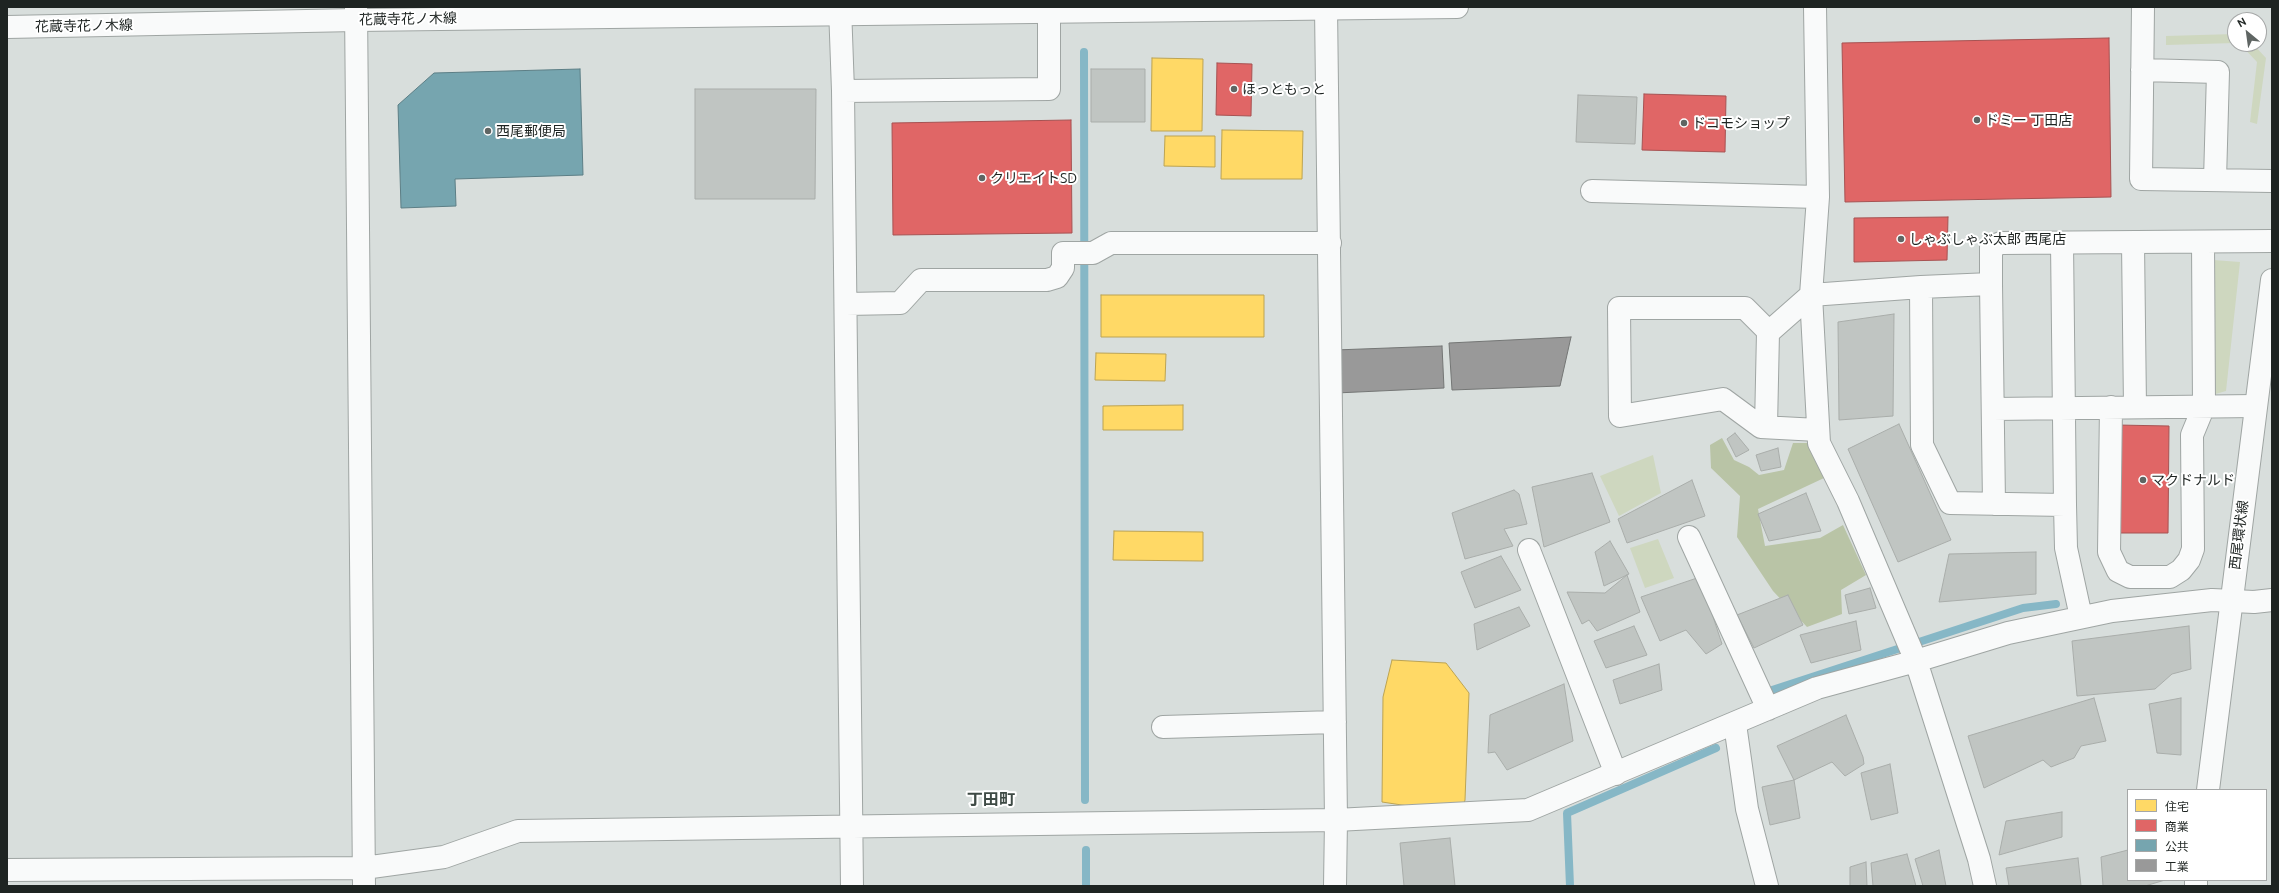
<!DOCTYPE html>
<html>
<head>
<meta charset="utf-8">
<style>
	body { margin:0 }
	#map { position:relative; width:2279px; height:893px; overflow:hidden; background:#d8dedc; font-family:Ubuntu,"Noto Sans JP",sans-serif }
	canvas { display:block }
	.frame { position:absolute; inset:0; border:8px solid #1e2422; pointer-events:none }
	.legend { position:absolute; left:2127px; top:789px; width:140px; height:92px; box-sizing:border-box; background:#fff; border:1px solid #a5a7a7; margin:0; padding:5px 7px; list-style:none; font-size:12px; color:#1e2422 }
	.legend li { display:flex; align-items:center; gap:8px; height:20px }
	.legend b { width:20px; border:1px solid #a5a7a7 }
	.north { position:absolute; left:2227px; top:12px; width:40px; height:40px; box-sizing:border-box; background:#fff; border:1px solid #a5a7a7; border-radius:50%; rotate:331deg; font-size:11px; font-weight:700; line-height:16px; text-align:center; color:#1e2422 }
	.north::after { content:''; display:block; margin:auto; width:14px; height:18px; background:#5f6563; clip-path:polygon(50% 0,100% 100%,50% 72%,0 100%) }
</style>
</head>
<body>
<div id="map">
<canvas width="2279" height="893"></canvas>
<div class="frame"></div>
<ul class="legend">
<li><b style="height:11px;background:#ffd966"></b>住宅</li>
<li><b style="height:11px;background:#e06666"></b>商業</li>
<li><b style="height:11px;background:#76a5af"></b>公共</li>
<li><b style="height:11px;background:#999"></b>工業</li>
</ul>
<div class="north">N</div>
</div>
<script>
const context = document.querySelector('canvas').getContext('2d');
context.lineJoin = 'round';
function fillPath(path, color) { context.fillStyle = color; context.fill(path, 'evenodd'); }
const shape = rows => new Path2D(rows.map(r => 'M' + r).join(''));
function strokePath(path, color, width, dash) { context.strokeStyle = color; context.lineWidth = width; context.lineCap = dash ? 'butt' : 'round'; context.setLineDash(dash || []); context.stroke(path); }
function write(font, color, halo, rows, align = 'center') {
  context.font = font + ' Ubuntu,"Noto Sans JP",sans-serif'; context.lineWidth = 4; context.setLineDash([]); context.textBaseline = 'middle'; context.strokeStyle = halo; context.fillStyle = color; for (const [text, x, y, turn = 0] of rows) {
    context.save(); context.translate(x, y); context.rotate((+turn || 0) * Math.PI / 180); context.textAlign = isNaN(turn) ? turn : align; if (halo) context.strokeText(text, 0, 0); context.fillText(text, 0, 0); context.restore();
  }
}
const green = shape([
	[2235,34,2235,43,2166,45,2166,36],
	[2240,44,2253,44,2266,58,2257,124,2250,122,2257,62],
	[2213,260,2240,262,2226,391,2212,395],
	[1653,455,1661,493,1619,516,1600,476],
	[1658,539,1674,578,1645,588,1630,548]
]);
const forest = shape([
	[1722,438,1734,460,1749,467,1759,475,1784,470,1793,443,1814,443,1824,478,1758,509,1765,546,1820,538,1843,525,1866,575,1841,590,1842,614,1807,627,1773,591,1737,537,1740,496,1711,468,1710,445]
]);
const homes = shape([
	[1152,58,1203,59,1202,131,1151,131,1152,58],
	[1222,130,1303,131,1302,179,1221,179,1222,130],
	[1165,136,1215,136,1215,167,1164,166,1165,136],
	[1101,295,1264,295,1264,337,1101,337,1101,295],
	[1096,353,1166,354,1165,381,1095,380,1096,353],
	[1183,405,1183,430,1103,430,1103,406,1183,405],
	[1114,531,1203,532,1203,561,1113,560,1114,531],
	[1392,660,1446,663,1469,693,1465,800,1461,814,1382,802,1383,697,1392,660]
]);
const shops = shape([
	[2109,38,2111,197,1845,202,1842,43,2109,38],
	[1217,63,1252,64,1251,116,1216,115,1217,63],
	[1644,94,1726,96,1725,152,1642,150,1644,94],
	[1071,120,1072,233,893,235,892,123,1071,120],
	[1948,217,1947,260,1854,262,1854,218,1948,217],
	[2117,425,2169,426,2168,533,2116,533,2117,425]
]);
const public = shape([
	[580,69,583,175,455,179,456,206,401,208,398,105,434,73,580,69]
]);
const industry = shape([
	[1571,337,1560,386,1452,390,1449,343,1571,337],
	[1442,346,1444,388,1336,393,1335,350,1442,346]
]);
const stream = shape([
	[1084,52,1085,800],
	[1766,692,2023,608,2056,604],
	[1086,850,1086,886],
	[1570,886,1567,813,1716,748]
]);
const building = shape([
	[1091,69,1145,69,1145,122,1091,122,1091,69],
	[695,89,816,89,815,199,695,199,695,89],
	[1578,95,1637,97,1635,144,1576,142,1578,95],
	[1894,314,1893,416,1839,420,1838,322,1894,314],
	[1899,424,1951,540,1898,562,1848,449,1899,424],
	[1735,433,1749,450,1736,457,1727,439,1735,433],
	[1778,448,1781,467,1761,471,1756,455,1778,448],
	[1592,473,1610,522,1544,547,1532,487,1592,473],
	[1692,480,1705,516,1627,543,1618,519,1692,480],
	[1514,490,1519,494,1527,524,1504,529,1513,546,1465,559,1452,513,1514,490],
	[1806,493,1821,531,1769,541,1758,514,1806,493],
	[1610,541,1629,574,1604,586,1595,552,1610,541],
	[2036,552,2036,594,1939,602,1949,554,2036,552],
	[1501,556,1521,590,1475,608,1461,572,1501,556],
	[1627,575,1640,612,1597,631,1589,620,1582,624,1567,592,1605,593,1627,575],
	[1700,577,1722,644,1706,654,1686,630,1660,641,1641,597,1700,577],
	[1870,588,1876,608,1849,614,1845,595,1870,588],
	[1788,595,1803,625,1754,648,1737,615,1788,595],
	[1519,607,1530,626,1477,650,1474,624,1519,607],
	[1856,621,1861,650,1811,663,1800,635,1856,621],
	[1634,626,1647,655,1606,668,1594,641,1634,626],
	[2189,626,2191,669,2172,674,2155,689,2077,696,2072,641,2189,626],
	[1659,664,1662,690,1620,704,1613,680,1659,664],
	[1564,684,1573,741,1507,770,1495,752,1488,753,1490,715,1564,684],
	[2094,698,2106,741,2081,746,2074,758,2051,767,2043,760,1984,788,1968,736,2094,698],
	[2181,698,2181,755,2157,753,2149,704,2181,698],
	[1846,715,1863,757,1864,764,1845,776,1832,762,1794,780,1777,746,1846,715],
	[1890,764,1898,813,1871,820,1861,773,1890,764],
	[1794,780,1800,818,1770,825,1762,787,1794,780],
	[2062,812,2062,837,1999,855,2006,821,2062,812],
	[1450,838,1455,886,1404,886,1400,843,1450,838],
	[1939,850,1946,886,1923,886,1915,859,1939,850],
	[2128,850,2128,880,2165,880,2145,886,2103,886,2101,857,2128,850],
	[1907,854,1916,886,1873,886,1871,863,1907,854],
	[2078,858,2081,886,2009,886,2006,868,2078,858],
	[1866,862,1867,886,1850,886,1850,867,1866,862]
]);
const minor = shape([
	[356,7,364,886],
	[840,7,843,91,852,886],
	[1326,7,1336,820,1335,886],
	[1815,7,1818,197,1811,295,1819,443,1848,501,1916,661,1979,859,1985,886],
	[2143,7,2141,179,2272,181],
	[2142,70,2218,72,2215,180],
	[843,91,1049,89,1049,12],
	[1592,191,1818,197],
	[2062,243,2065,505],
	[2133,243,2135,407],
	[1991,284,1994,504],
	[1921,287,1922,445,1950,503,2065,505,2066,548,2081,617],
	[846,304,900,303,921,280,1047,280,1057,277,1063,268,1063,253,1093,253,1111,243,1330,243],
	[2111,407,2109,552,2118,571,2130,577,2170,577,2181,570,2189,560,2193,549,2192,435,2204,406,2203,242],
	[1993,409,2255,406],
	[1766,427,1768,332],
	[1818,430,1761,427,1723,399,1620,416,1619,308,1745,308,1769,332,1811,295,1921,287,1991,284,1991,247,2001,243,2272,241],
	[1689,537,1768,709],
	[1529,550,1616,774],
	[1735,724,1747,809,1767,886],
	[1163,727,1335,722],
	[7,870,364,868,444,857,518,831,1336,820,1528,810,1817,688,1916,661,2008,633,2112,611,2212,600,2254,602,2272,600]
]);
const major = shape([
	[7,27,356,20,1457,7],
	[2208,790,2272,280],
	[2196,886,2196,880]
]);
const markers = [
	[1234,89,4,"#5f6563"],
	[1977,120,4,"#5f6563"],
	[1684,123,4,"#5f6563"],
	[488,131,4,"#5f6563"],
	[982,178,4,"#5f6563"],
	[1901,239,4,"#5f6563"],
	[2143,480,4,"#5f6563"]
];
const streetNames = [
	["花蔵寺花ノ木線",408,19,-1],
	["花蔵寺花ノ木線",84,26,-1],
	["西尾環状線",2239,535,-83]
];
const poiNames = [
	["ほっともっと",1242,89],
	["ドミー 丁田店",1985,120],
	["ドコモショップ",1692,123],
	["西尾郵便局",496,131],
	["クリエイトSD",990,178],
	["しゃぶしゃぶ太郎 西尾店",1909,239],
	["マクドナルド",2151,480]
];
const quarterNames = [
	["丁田町",991,800]
];
fillPath(green, '#ced7bf');
fillPath(forest, '#b9c4a6');
fillPath(homes, '#ffd966');
strokePath(homes, '#bca352', 1);
fillPath(shops, '#e06666');
strokePath(shops, '#a65252', 1);
fillPath(public, '#76a5af');
strokePath(public, '#5c7e85', 1);
fillPath(industry, '#999');
strokePath(industry, '#747675', 1);
strokePath(stream, '#86b7c6', 8);
fillPath(building, '#c0c5c2');
strokePath(building, '#a9adaa', 1);
strokePath(minor, '#9fa5a3', 24);
strokePath(major, '#9fa5a3', 24);
strokePath(minor, '#f9fafa', 22);
strokePath(major, '#f9fafa', 22);
for (const [x, y, r, color] of markers) { const dot = new Path2D(); dot.arc(x, y, r, 0, 2 * Math.PI); context.fillStyle = color; context.fill(dot); strokePath(dot, '#fff', 1.5); }
write('14px', '#1e2422', '#fff', streetNames);
write('14px', '#1e2422', '#fff', poiNames, 'left');
write('bold 16px', '#3e4a45', '#fff', quarterNames);
</script>
</body>
</html>
